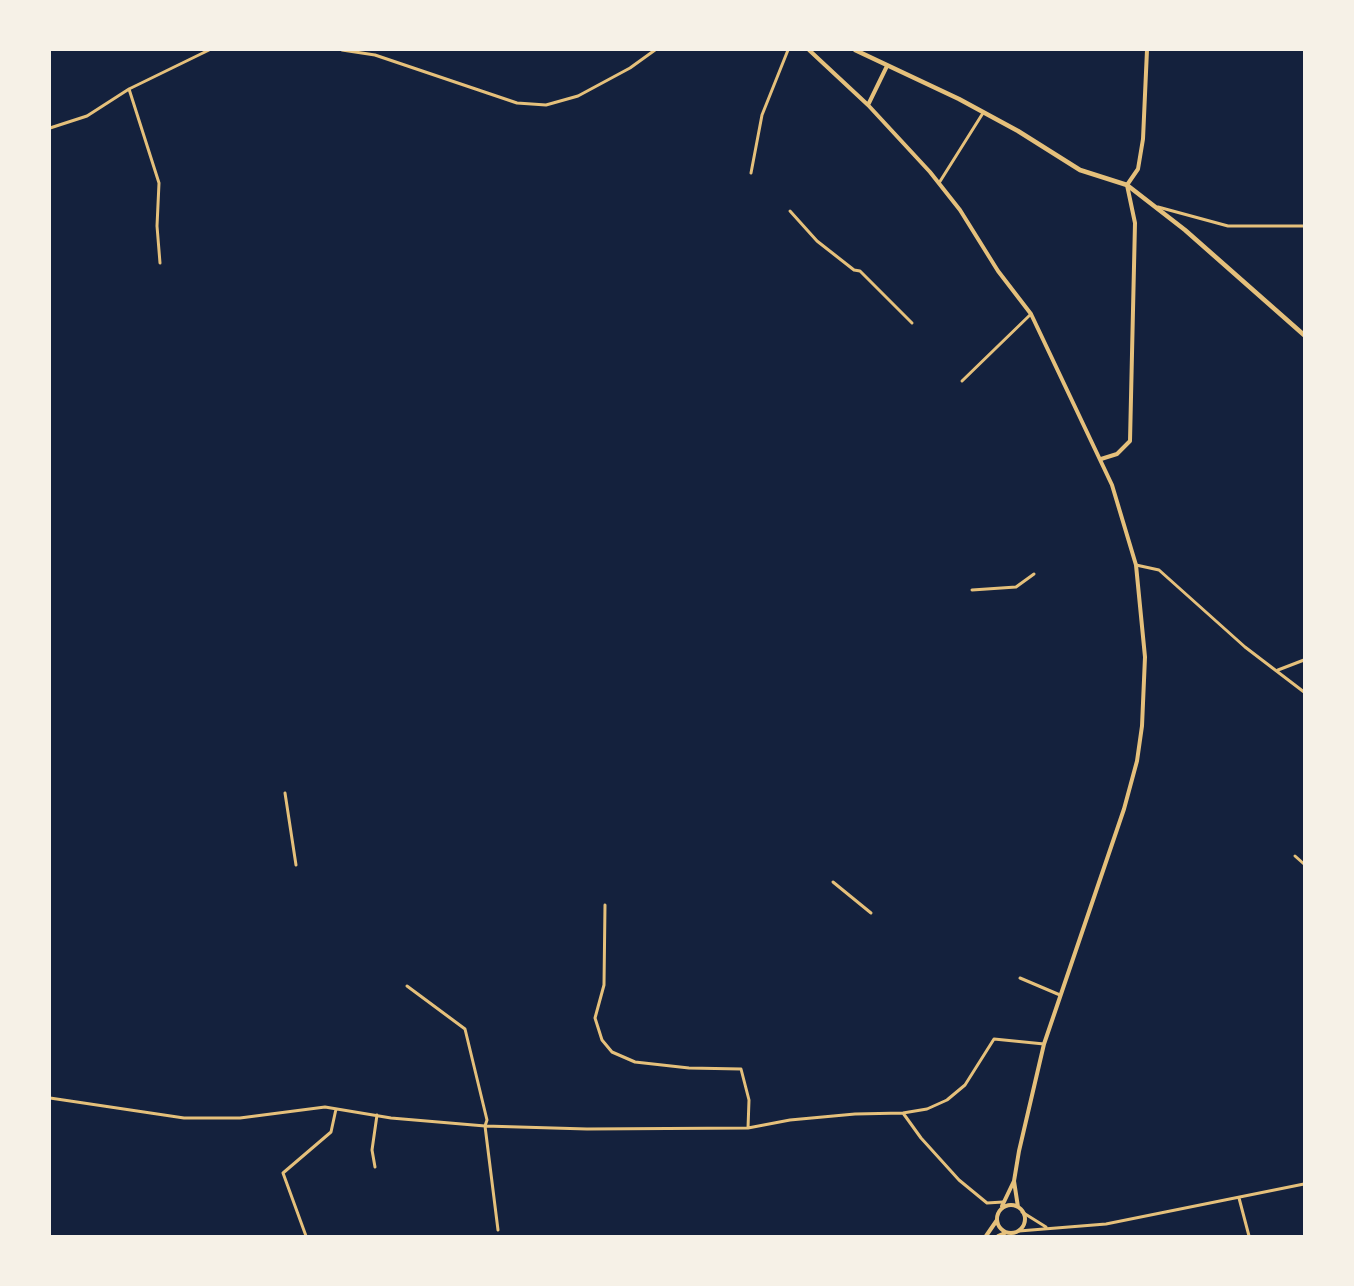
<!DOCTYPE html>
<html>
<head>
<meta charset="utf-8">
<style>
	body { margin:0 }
	#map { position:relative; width:1354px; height:1286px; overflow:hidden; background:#14213d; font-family:"Source Sans 3",sans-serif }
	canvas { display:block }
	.frame { position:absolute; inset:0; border:51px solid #f6f1e7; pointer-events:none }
</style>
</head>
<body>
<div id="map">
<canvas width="1354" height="1286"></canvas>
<div class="frame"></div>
</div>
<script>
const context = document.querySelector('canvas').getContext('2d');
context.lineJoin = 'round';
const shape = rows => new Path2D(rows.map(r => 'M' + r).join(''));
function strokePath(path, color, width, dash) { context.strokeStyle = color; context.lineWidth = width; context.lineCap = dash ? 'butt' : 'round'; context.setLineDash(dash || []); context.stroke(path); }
const minor = shape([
	[342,50,375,55,517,103,546,105,578,96,630,68,655,50],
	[129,89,159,183,157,226,160,263],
	[50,128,87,116,129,89,209,50],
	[751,173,762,115,788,50],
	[939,183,983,113],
	[1158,207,1228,226,1304,226],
	[790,211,817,241,854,270,860,271,912,323],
	[962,381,1031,314],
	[1136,565,1159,570,1245,647,1304,692],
	[972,590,1016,587,1034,574],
	[1278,670,1304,660],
	[285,793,296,865],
	[1295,856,1304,864],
	[833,882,871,913],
	[605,905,604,985,595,1018,602,1040,612,1052,635,1062,689,1068,741,1069,749,1100,748,1128],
	[1020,978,1060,995],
	[407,986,465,1029,487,1120,485,1126,498,1230],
	[50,1098,184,1118,240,1118,325,1107,391,1118,485,1126,587,1129,748,1128,790,1120,855,1114,903,1113,927,1109,947,1100,965,1085,994,1039,1044,1044],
	[903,1113,921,1138,959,1180,987,1203,1003,1202],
	[375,1167,372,1150,377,1115],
	[1239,1198,1249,1236],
	[1022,1212,1046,1227],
	[1019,1231,1106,1224,1304,1184],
	[306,1236,283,1173,331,1132,336,1109]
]);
const secondary = shape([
	[809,50,868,105,930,172,960,210,998,271,1031,314,1112,485,1136,565,1145,657,1142,726,1137,761,1124,809,1044,1044,1019,1151,1014,1181,1018,1207],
	[868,105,887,66],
	[1101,459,1117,454,1130,441,1135,223,1127,185,1138,169,1143,139,1147,50],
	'997 1219a14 14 0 1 1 28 0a14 14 0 1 1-28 0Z',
	[1002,1206,1014,1181],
	[986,1236,997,1220],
	[998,1236,1005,1233]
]);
const primary = shape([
	[855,50,959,99,1018,131,1080,170,1127,185,1185,230,1304,335]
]);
strokePath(minor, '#e5c07b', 3);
strokePath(secondary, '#e5c07b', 4);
strokePath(primary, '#e5c07b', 4.5);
</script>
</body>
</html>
